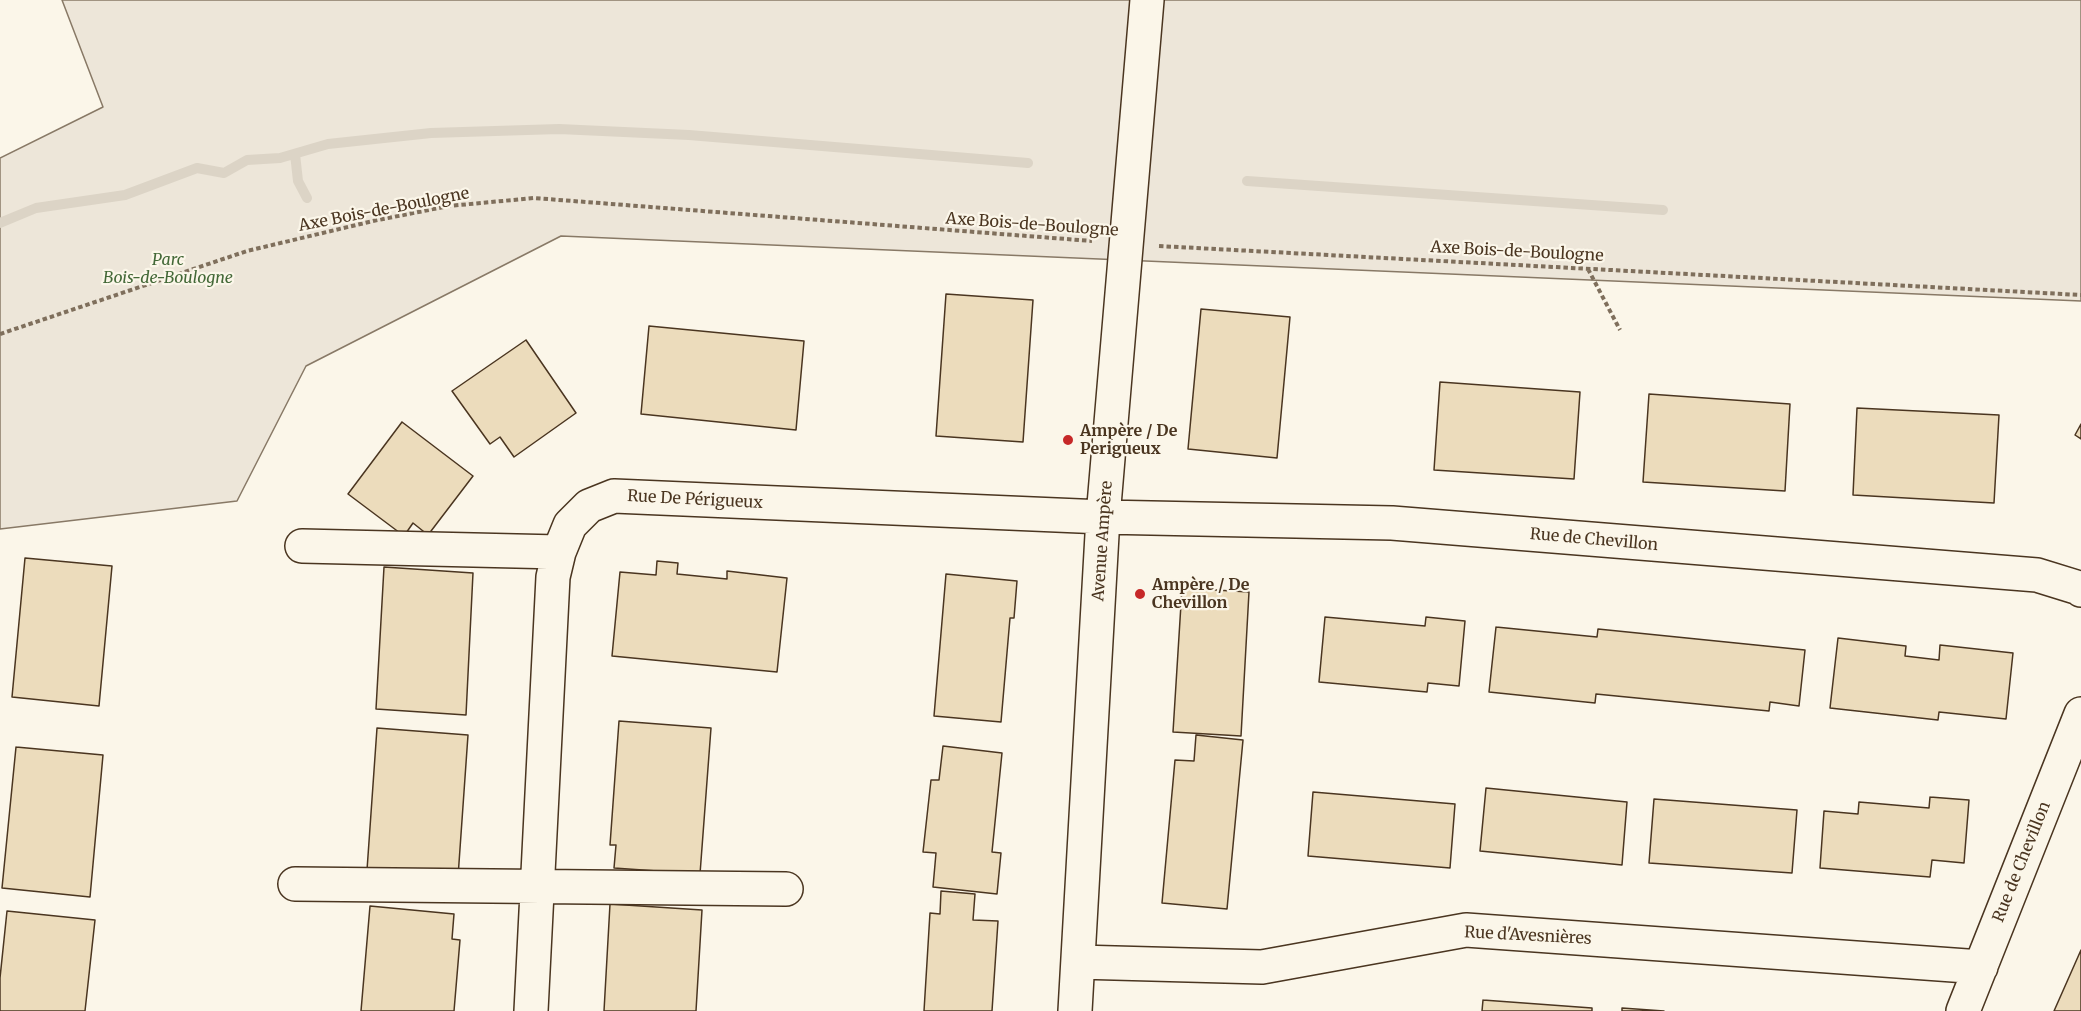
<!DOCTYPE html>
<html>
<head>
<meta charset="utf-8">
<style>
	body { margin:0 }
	canvas { display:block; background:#fbf6e9 }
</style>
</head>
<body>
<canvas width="2081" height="1011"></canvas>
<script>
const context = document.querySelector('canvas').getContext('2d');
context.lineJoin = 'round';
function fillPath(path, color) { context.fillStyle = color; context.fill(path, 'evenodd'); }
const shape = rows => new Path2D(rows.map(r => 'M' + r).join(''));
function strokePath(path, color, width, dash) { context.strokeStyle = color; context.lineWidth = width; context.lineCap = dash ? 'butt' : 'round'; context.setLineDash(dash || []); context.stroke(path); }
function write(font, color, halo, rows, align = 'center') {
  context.font = font + ' Merriweather,serif'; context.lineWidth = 4.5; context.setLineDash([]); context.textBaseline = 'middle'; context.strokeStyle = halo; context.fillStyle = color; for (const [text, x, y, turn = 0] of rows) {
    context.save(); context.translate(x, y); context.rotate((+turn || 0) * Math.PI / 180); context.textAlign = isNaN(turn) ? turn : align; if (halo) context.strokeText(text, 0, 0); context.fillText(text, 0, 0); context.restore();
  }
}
const green = shape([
	[62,0,2081,0,2081,301,561,236,306,366,237,501,0,529,0,158,103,107,62,0]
]);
const stream = shape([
	[295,154,298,181,307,198],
	[1247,181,1663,210],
	[0,223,36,208,125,195,197,168,224,173,247,160,280,158,328,144,431,133,559,129,689,135,1028,163]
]);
const building = shape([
	[946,294,1033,300,1023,442,936,436,946,294],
	[1201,309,1290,317,1277,458,1188,449,1201,309],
	[649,326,804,341,796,430,641,414,649,326],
	[526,340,576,413,514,457,500,437,490,444,452,391,526,340],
	[1440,382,1580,392,1574,479,1434,470,1440,382],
	[1649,394,1790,404,1785,491,1643,482,1649,394],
	[1857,408,1999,415,1994,503,1853,495,1857,408],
	[402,422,473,476,428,535,413,523,404,536,348,494,402,422],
	[2081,424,2081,439,2075,435,2081,424],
	[25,558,112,566,99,706,12,697,25,558],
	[657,561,678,563,677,574,727,579,727,571,787,578,777,672,612,656,620,572,656,575,657,561],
	[384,567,473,573,466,715,376,709,384,567],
	[946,574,1017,581,1014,618,1010,618,1001,722,934,716,946,574],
	[1182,588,1249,592,1241,736,1173,732,1182,588],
	[1325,617,1425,626,1426,617,1465,621,1459,686,1428,683,1427,692,1319,682,1325,617],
	[1496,627,1597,637,1598,629,1805,650,1799,706,1770,702,1769,711,1596,694,1595,703,1489,692,1496,627],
	[1838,638,1906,646,1905,656,1939,660,1940,645,2013,653,2006,719,1939,712,1938,720,1830,708,1838,638],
	[619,721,711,728,700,874,614,868,616,845,610,845,619,721],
	[377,728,468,735,458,877,367,870,377,728],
	[1196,735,1243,740,1227,909,1162,903,1175,760,1194,761,1196,735],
	[943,746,1002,753,992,852,1001,853,997,894,933,887,936,853,923,852,931,780,939,780,943,746],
	[16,747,103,755,90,897,2,888,16,747],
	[1486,788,1627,802,1622,865,1480,851,1486,788],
	[1313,792,1455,804,1450,868,1308,856,1313,792],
	[1930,797,1969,800,1964,863,1932,860,1930,877,1820,868,1824,811,1858,814,1859,802,1929,808,1930,797],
	[1654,799,1797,810,1792,873,1649,863,1654,799],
	[941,891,975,894,973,920,998,921,992,1011,924,1011,930,913,940,914,941,891],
	[610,904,702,910,696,1011,604,1011,610,904],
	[370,906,454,914,452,939,460,940,454,1011,361,1011,370,906],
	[7,911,95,920,85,1011,0,1011,0,978,7,911],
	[2081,950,2081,1011,2054,1011,2081,950],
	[1483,1000,1592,1008,1592,1011,1482,1011,1483,1000],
	[1622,1008,1664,1011,1622,1011,1622,1008]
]);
const path = shape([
	[1159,246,2081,295],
	[1588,269,1620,330],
	[0,334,247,251,373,221,449,206,534,198,1092,241]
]);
const minor = shape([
	[302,546,559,552],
	[295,884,786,889],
	[1078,962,1262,967,1466,930,1981,967],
	[531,1011,553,577,559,552,570,525,589,506,614,496,1103,517,1392,523,2037,575,2079,588,2081,590],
	[1075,1011,1103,517,1147,0],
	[1963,1011,2081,714]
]);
const markers = [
	[1068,440,6,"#c62828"],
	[1140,594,6,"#c62828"]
];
const streetNames = [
	["Axe Bois-de-Boulogne",384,210,-11],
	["Axe Bois-de-Boulogne",1032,225,4],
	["Axe Bois-de-Boulogne",1517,252,3],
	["Rue De Périgueux",695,500,3],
	["Rue de Chevillon",1594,540,5],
	["Avenue Ampère",1103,541,-86],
	["Rue de Chevillon",2022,862,-68],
	["Rue d'Avesnières",1528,936,3]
];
const parkNames = [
	["Parc",168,260],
	["Bois-de-Boulogne",168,278]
];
const poiNames = [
	["Ampère / De",1080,431],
	["Perigueux",1080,449],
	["Ampère / De",1152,585],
	["Chevillon",1152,603]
];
fillPath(green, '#ede6d9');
strokePath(green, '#887966', 1.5);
strokePath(stream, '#dcd4c6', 10);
fillPath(building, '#ecdcbc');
strokePath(building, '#4a3520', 1.5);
strokePath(minor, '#4a3520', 36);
strokePath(path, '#7f6f5c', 4, [4.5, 3]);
strokePath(minor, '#fbf6e9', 33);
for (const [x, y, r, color] of markers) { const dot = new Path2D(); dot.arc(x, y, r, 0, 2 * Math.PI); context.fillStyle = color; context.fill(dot); strokePath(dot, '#fbf6e9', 2); }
write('16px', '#4a3520', '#fbf6e9', streetNames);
write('italic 16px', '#436837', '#fbf6e9', parkNames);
write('bold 16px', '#4a3520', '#fbf6e9', poiNames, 'left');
</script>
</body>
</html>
